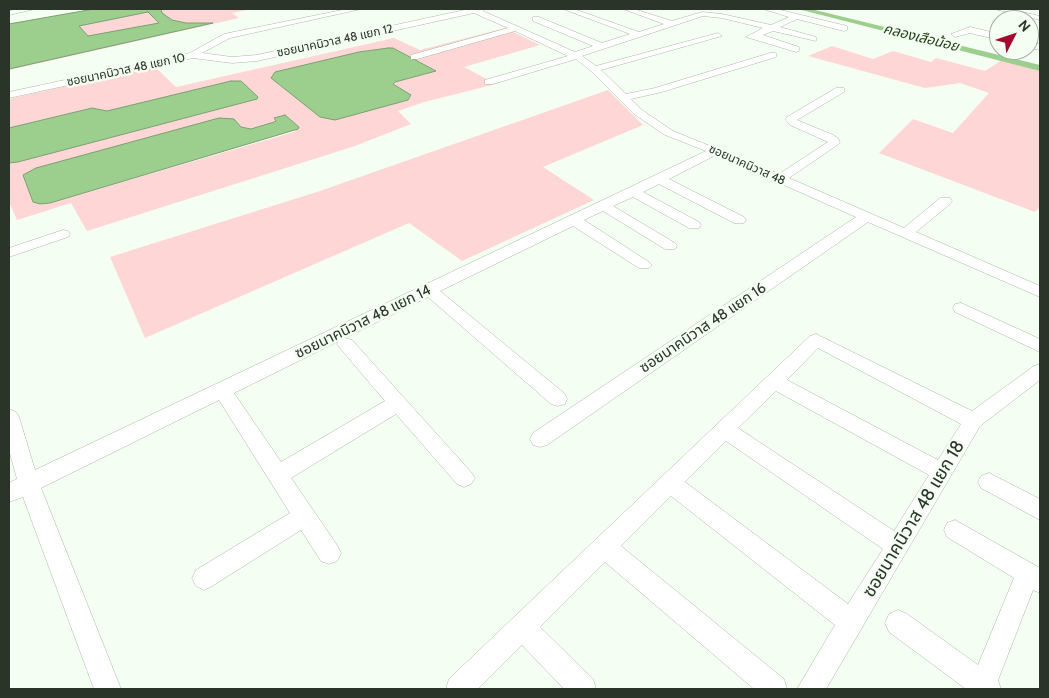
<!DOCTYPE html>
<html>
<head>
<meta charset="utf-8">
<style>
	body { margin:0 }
	#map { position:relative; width:1049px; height:698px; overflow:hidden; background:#f4fef2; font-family:Cabin,sans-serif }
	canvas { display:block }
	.frame { position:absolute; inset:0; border:10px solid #2b3429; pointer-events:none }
	.north { position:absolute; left:989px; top:10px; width:50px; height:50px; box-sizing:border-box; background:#f4fef2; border:1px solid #a4ada2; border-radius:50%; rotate:49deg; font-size:14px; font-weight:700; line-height:20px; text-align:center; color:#2b3429 }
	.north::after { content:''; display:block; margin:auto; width:18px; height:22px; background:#a4082f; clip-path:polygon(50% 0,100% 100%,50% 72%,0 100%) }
</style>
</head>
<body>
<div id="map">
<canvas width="1049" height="698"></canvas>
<div class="frame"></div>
<div class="north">N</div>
</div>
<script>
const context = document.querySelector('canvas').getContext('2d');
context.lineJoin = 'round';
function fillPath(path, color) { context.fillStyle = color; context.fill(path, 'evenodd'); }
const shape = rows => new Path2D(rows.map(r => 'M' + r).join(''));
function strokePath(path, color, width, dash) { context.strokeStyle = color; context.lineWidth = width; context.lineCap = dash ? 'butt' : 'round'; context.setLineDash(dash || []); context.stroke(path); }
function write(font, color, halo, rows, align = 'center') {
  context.font = font + ' Cabin,"Noto Sans Thai",sans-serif'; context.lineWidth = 5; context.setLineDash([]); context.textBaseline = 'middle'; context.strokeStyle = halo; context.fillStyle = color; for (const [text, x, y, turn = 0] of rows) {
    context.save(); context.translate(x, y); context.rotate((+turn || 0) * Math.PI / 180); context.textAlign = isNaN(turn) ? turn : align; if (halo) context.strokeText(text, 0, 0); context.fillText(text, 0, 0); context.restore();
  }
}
const green = shape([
	[95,9,246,9,247,10,232,13,239,18,9,70,9,24],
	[505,28,540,45,464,67,496,84,424,102,398,111,411,124,355,146,87,231,71,203,17,220,9,202,9,163,18,162,257,99,107,111,92,108,9,128,9,99,154,66,176,87,394,38,420,50],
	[388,48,393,48,436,71,395,82,393,84,411,97,403,102,359,52],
	[285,115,299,127,294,132,50,203,40,204,233,119,241,127,251,129,274,122,276,121,274,118],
	[832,46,873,59,893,51,931,62,936,58,985,71,1002,60,1040,70,1040,207,1035,212,879,153,913,119,953,133,989,93,960,83,925,88,808,56],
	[608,90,643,125,543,167,594,200,462,261,409,223,145,338,110,257,320,191]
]);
const water = shape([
	[94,9,161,9,162,13,172,20,186,23,213,23,9,69,9,24,94,9],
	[148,12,159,23,88,36,79,26,148,12],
	[388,48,393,48,436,71,395,82,393,84,411,95,408,100,335,120,320,117,271,78,275,72,359,52,388,48],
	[231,81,241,81,258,97,257,99,18,162,9,163,9,128,92,108,107,111,231,81],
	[285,115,299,127,298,129,50,203,40,204,33,202,23,175,36,168,219,118,234,119,241,127,251,129,274,122,276,121,274,118,285,115]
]);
const canal = shape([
	[798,9,811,9,1040,65,1040,71,798,9]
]);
const minor = shape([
	[19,9,35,9,9,15,9,11,19,9],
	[347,9,361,9,230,38,202,53,232,57,257,55,469,9,484,9,483,11,575,52,593,46,533,21,533,17,539,17,602,43,630,34,563,9,574,9,639,32,664,24,623,9,634,9,672,21,702,12,722,14,771,25,789,17,763,9,776,9,847,26,847,30,844,31,797,19,780,27,816,37,816,41,773,31,763,35,799,47,799,51,796,52,746,37,763,28,722,18,703,16,582,56,596,66,718,33,722,36,601,70,626,94,655,88,770,53,776,53,776,57,662,92,631,99,642,110,673,131,779,174,828,142,790,125,785,119,787,117,836,88,844,88,844,92,797,120,833,135,838,138,840,143,789,178,904,228,940,198,950,198,952,201,950,204,916,232,1040,286,1040,297,868,222,547,445,540,447,533,445,530,439,533,433,856,217,716,155,669,179,744,217,746,220,744,223,734,223,659,184,643,192,699,222,701,225,699,228,689,228,633,197,613,206,675,243,677,246,675,249,665,249,603,211,584,220,649,262,652,265,649,268,639,268,573,226,440,291,565,394,567,399,565,404,558,406,551,404,428,297,345,338,352,340,471,472,475,478,471,484,464,487,457,484,396,414,291,478,337,545,341,553,337,561,329,564,321,561,301,530,212,586,204,590,196,586,192,578,196,570,290,513,219,400,41,488,121,689,94,689,23,497,9,502,9,483,17,479,9,450,9,409,16,412,19,417,35,470,706,151,665,135,634,114,591,71,576,59,493,84,485,84,485,80,568,56,515,31,417,59,411,59,411,55,508,28,474,13,257,61,232,63,193,58,9,98,9,92,190,53,224,34,347,9],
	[339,341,337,344,340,348,385,401,281,462,234,393,339,341],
	[994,9,1008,9,1040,16,1040,20,994,9],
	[970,27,999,34,999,40,970,33,955,37,951,34,970,27],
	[1029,42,1040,44,1040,50,1029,48,1029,42],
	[63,230,68,231,70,234,68,237,9,257,9,248,63,230],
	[961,303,1040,339,1040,352,955,312,953,308,955,304,961,303],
	[816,334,972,411,1034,366,1040,364,1040,380,980,426,826,689,797,689,835,625,671,496,621,546,784,679,787,689,754,689,605,562,540,627,593,679,596,689,564,689,522,645,478,689,446,689,449,679,513,618,810,336,816,334],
	[818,348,961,424,938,460,787,380,818,348],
	[776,391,929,475,894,531,738,428,776,391],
	[726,441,883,549,848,604,685,482,726,441],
	[989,473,1040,499,1040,520,981,488,978,482,981,476,989,473],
	[955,520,1040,568,1040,593,1033,590,998,680,1001,689,966,689,889,632,885,623,889,614,898,610,907,614,978,665,1014,578,947,537,944,530,947,523,955,520]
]);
const farStreetnames = [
	["ซอยนาคนิวาส 48 แยก 12",335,41,-12],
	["ซอยนาคนิวาส 48 แยก 10",126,70,-12],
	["ซอยนาคนิวาส 48",747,165,24]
];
const farWaternames = [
	["คลองเสือน้อย",921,38,14]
];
const streetNames = [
	["ซอยนาคนิวาส 48 แยก 14",363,322,-26],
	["ซอยนาคนิวาส 48 แยก 16",703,328,-34]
];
const nearStreetnames = [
	["ซอยนาคนิวาส 48 แยก 18",914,519,-59]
];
fillPath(green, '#fed6d6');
fillPath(water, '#9ccf8e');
strokePath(water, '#7aa070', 1);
fillPath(canal, '#9ccf8e');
strokePath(minor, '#a6bca0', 1);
fillPath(minor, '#fff');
write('12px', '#2b3429', '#f4fef2', farStreetnames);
write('italic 14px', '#1b3c11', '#f4fef2', farWaternames);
write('15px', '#2b3429', '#f4fef2', streetNames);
write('18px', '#2b3429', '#f4fef2', nearStreetnames);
</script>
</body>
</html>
